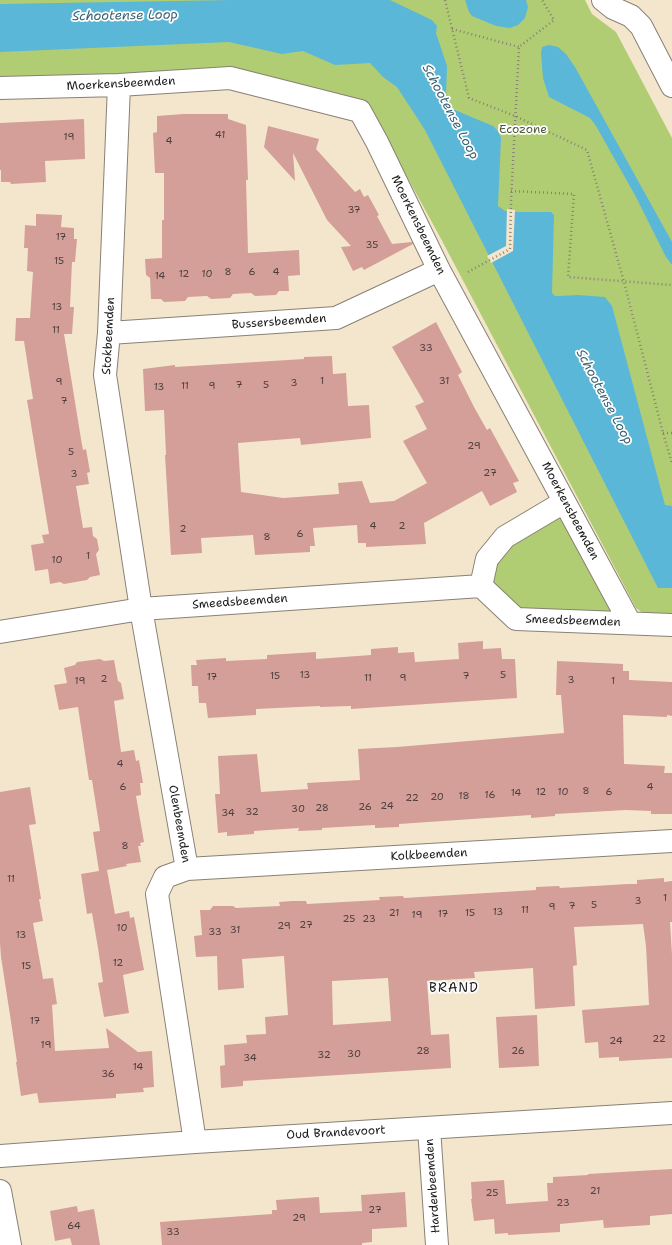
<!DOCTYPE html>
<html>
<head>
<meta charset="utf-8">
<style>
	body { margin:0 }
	canvas { display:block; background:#f4e6cd }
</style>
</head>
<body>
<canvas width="672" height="1245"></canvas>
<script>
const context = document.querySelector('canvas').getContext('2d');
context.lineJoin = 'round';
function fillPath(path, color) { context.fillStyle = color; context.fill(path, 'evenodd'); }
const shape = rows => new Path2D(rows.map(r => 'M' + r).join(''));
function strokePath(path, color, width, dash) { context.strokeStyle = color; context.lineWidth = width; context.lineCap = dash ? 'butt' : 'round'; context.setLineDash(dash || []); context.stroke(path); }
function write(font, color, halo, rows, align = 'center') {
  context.font = font + ' "Shantell Sans",sans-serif'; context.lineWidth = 3.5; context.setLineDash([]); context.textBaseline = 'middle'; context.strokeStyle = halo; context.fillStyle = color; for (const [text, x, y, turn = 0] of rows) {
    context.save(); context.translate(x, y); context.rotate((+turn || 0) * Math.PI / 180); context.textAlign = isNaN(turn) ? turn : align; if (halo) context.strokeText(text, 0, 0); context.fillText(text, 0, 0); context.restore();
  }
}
const green = shape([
	[0,0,585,0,592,14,616,32,672,138,672,617,643,613,636,608,440,237,370,109,237,71,0,81],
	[560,516,613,612,520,609,492,582,496,564,512,545]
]);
const water = shape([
	[232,0,390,0,432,20,437,26,436,33,447,66,446,97,450,108,493,126,498,131,501,138,498,206,505,211,519,212,551,212,554,215,552,293,555,296,559,296,578,295,605,297,612,306,665,505,672,506,672,588,658,588,425,130,397,87,383,77,370,63,335,65,303,51,282,54,229,42,0,52,0,4],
	[465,0,526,0,528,7,525,18,518,25,510,28,496,26,472,16,469,12],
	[549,45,558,47,566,54,575,67,672,242,672,265,666,257,636,197,596,126,590,118,549,97,543,78,541,53,542,47]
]);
const pier = shape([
	[507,209,515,210,513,251,491,263,487,256,506,246]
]);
const building = shape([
	[183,114,228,114,228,119,246,125,248,180,246,180,248,253,299,250,300,275,288,276,289,291,279,291,276,295,255,296,251,293,233,294,230,298,211,299,207,296,188,297,185,301,164,302,161,299,151,299,150,278,146,275,145,259,162,258,162,220,164,220,164,173,155,173,153,133,157,132,157,116],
	[84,119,85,159,45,161,46,182,11,184,10,182,1,182,1,170,0,170,0,123],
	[268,126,319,139,316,149,355,192,360,189,364,197,368,195,379,215,377,216,392,244,412,242,413,244,364,270,362,267,353,271,341,247,351,246,327,220,293,153,295,181,264,147],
	[36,214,62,215,61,227,74,228,74,239,77,239,75,262,72,262,70,307,74,307,72,334,64,334,81,439,83,450,86,449,90,472,87,473,89,484,76,486,83,528,92,527,93,536,97,539,99,550,96,554,100,575,90,577,87,580,64,584,60,582,50,584,48,569,35,571,31,545,44,543,42,535,49,534,27,400,33,399,24,341,15,341,16,318,30,318,33,272,27,271,28,248,24,248,25,225,36,226],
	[436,322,462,372,458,375,474,407,487,430,490,428,519,481,513,483,517,492,490,506,482,491,424,523,426,544,366,547,366,543,358,543,357,525,313,528,315,546,310,546,310,552,255,555,253,535,201,538,202,553,171,555,165,455,166,455,164,410,145,411,143,369,175,365,175,367,304,359,304,357,332,356,333,374,346,373,348,406,369,405,371,438,301,445,300,438,238,443,241,492,283,498,339,494,338,483,362,481,370,503,394,501,427,483,403,441,427,429,415,406,424,402,392,347],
	[483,641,483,649,501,648,502,659,515,659,517,698,351,709,351,706,320,707,320,706,256,709,256,715,208,718,206,703,199,703,198,686,192,686,191,665,197,665,196,660,226,658,226,661,267,659,267,655,316,652,316,659,371,655,371,649,398,647,398,653,414,652,415,662,459,659,458,643],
	[100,659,104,661,114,660,118,681,121,683,124,699,114,701,121,752,134,750,136,761,139,760,143,783,140,783,141,795,136,796,144,842,140,843,141,846,138,846,141,862,126,864,127,866,107,870,115,914,129,911,130,918,134,917,144,970,123,975,129,1013,104,1017,98,983,103,982,98,948,92,913,87,914,81,874,99,871,93,832,100,831,92,780,89,780,78,707,59,710,54,685,67,683,64,668,75,665,77,662],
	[557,661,623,664,623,671,629,671,629,680,672,682,672,716,667,715,667,717,623,715,624,764,665,766,664,773,672,773,672,814,651,814,651,811,626,810,555,814,555,816,531,818,531,815,399,824,399,827,375,828,375,825,322,828,322,830,298,831,299,828,254,831,254,834,227,836,227,832,218,833,215,794,220,794,218,756,257,754,261,792,308,789,307,783,360,780,358,749,397,747,564,733,561,695,556,695],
	[30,787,36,824,29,825,41,899,39,899,43,921,33,923,43,979,53,978,57,1004,52,1005,55,1051,109,1048,106,1028,138,1052,152,1051,154,1087,143,1088,144,1092,116,1094,116,1098,39,1103,37,1093,21,1096,16,1062,17,1062,10,1015,1,957,0,943,0,792],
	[664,878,664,882,672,881,672,922,670,922,672,955,672,1058,619,1061,619,1057,599,1058,598,1042,585,1043,582,1010,649,1005,646,946,643,924,574,927,577,965,573,966,575,1006,535,1009,533,968,474,972,475,978,427,981,431,1035,449,1034,451,1068,243,1081,243,1086,221,1088,220,1066,225,1065,224,1045,247,1043,246,1035,266,1034,265,1017,288,1015,284,956,242,959,244,988,218,990,217,956,196,957,194,936,202,935,200,910,210,910,213,906,233,906,236,908,280,906,279,902,292,901,306,901,307,904,380,900,379,897,403,896,404,898,536,890,536,887,559,886,560,888,628,884,637,884,637,880],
	[388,978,391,1021,333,1025,332,981],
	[537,1015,539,1066,499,1068,496,1017],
	[672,1169,672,1214,650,1216,650,1225,604,1228,603,1220,560,1224,560,1232,508,1235,508,1233,495,1234,494,1219,474,1221,471,1199,472,1199,471,1182,504,1180,506,1204,548,1201,547,1183,553,1183,553,1177,588,1175,588,1174],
	[405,1192,407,1227,372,1229,372,1242,362,1243,362,1245,162,1245,160,1222,272,1214,272,1210,277,1210,276,1200,319,1197,320,1213,362,1211,361,1195],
	[77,1206,78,1212,94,1209,100,1245,72,1245,70,1238,55,1241,50,1211]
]);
const path = shape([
	[445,0,469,98,515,116,587,150,624,282,663,433,672,463],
	[452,29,519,47],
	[511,191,574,194,568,277,672,285],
	[468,272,510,249,511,201,519,47,554,20,542,0],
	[663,433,672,433]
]);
const minor = shape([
	[603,0,613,8,631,16,641,26,672,86],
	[119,85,109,333,105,375,141,609,187,869,165,877,157,894,195,1142],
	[0,88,119,85,230,78,360,111,377,142,439,270,630,623],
	[109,333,336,318,439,270],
	[481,586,487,559,505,537,564,502],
	[0,632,141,609,481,586,516,619,672,625],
	[187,869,672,841],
	[429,1128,437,1245],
	[0,1156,195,1142,672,1113],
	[0,1191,10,1245]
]);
const numberNames = [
	["41",220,135],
	["19",69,137],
	["4",169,141],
	["37",354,210],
	["17",61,237],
	["35",372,245],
	["15",59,261],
	["8",228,272],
	["6",252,272],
	["4",276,272],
	["12",184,274],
	["10",207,274],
	["14",160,276],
	["13",57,307],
	["11",56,330],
	["33",426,348],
	["1",322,381],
	["31",444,381],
	["9",59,382],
	["3",294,383],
	["7",239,385],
	["5",266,385],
	["11",185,386],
	["9",212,386],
	["13",159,387],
	["7",64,401],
	["29",474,446],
	["5",71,452],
	["27",490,473],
	["3",74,474],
	["4",373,526],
	["2",402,526],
	["2",183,529],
	["6",300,534],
	["8",267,537],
	["1",88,556],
	["10",57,560],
	["13",305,675],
	["5",503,675],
	["15",275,676],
	["7",466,676],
	["17",212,677],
	["11",368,678],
	["9",403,678],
	["2",104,679],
	["3",571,680],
	["19",80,681],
	["1",613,681],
	["4",120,764],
	["6",123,787],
	["4",650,787],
	["8",586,791],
	["12",541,792],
	["10",563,792],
	["6",609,792],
	["14",516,793],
	["16",490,795],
	["18",464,796],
	["20",437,797],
	["22",412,798],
	["24",387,806],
	["26",365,807],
	["28",322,808],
	["30",298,809],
	["32",252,812],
	["34",228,813],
	["8",125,846],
	["11",11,879],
	["1",665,898],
	["3",638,901],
	["5",594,905],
	["7",572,906],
	["9",552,907],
	["11",525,910],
	["13",498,912],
	["21",394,913],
	["15",470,913],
	["17",443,914],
	["19",417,915],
	["25",349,919],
	["23",369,919],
	["27",306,925],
	["29",284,926],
	["10",122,928],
	["31",235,930],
	["33",215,932],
	["13",21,935],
	["12",118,963],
	["15",26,966],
	["17",35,1021],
	["22",659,1039],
	["24",616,1041],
	["19",46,1045],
	["28",423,1051],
	["26",518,1051],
	["30",354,1054],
	["32",324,1055],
	["34",250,1058],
	["14",138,1067],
	["36",108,1074],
	["21",595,1191],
	["25",492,1193],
	["23",563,1203],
	["27",375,1210],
	["29",299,1218],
	["64",74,1226],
	["33",173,1232]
];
const streetNames = [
	["Moerkensbeemden",121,84,-3],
	["Moerkensbeemden",418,225,64],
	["Bussersbeemden",279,322,-4],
	["Stokbeemden",109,336,-87],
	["Moerkensbeemden",570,511,62],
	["Smeedsbeemden",240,602,-4],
	["Smeedsbeemden",573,621,2],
	["Olenbeemden",179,824,80],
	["Kolkbeemden",429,855,-3],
	["Oud Brandevoort",336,1133,-3],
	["Hardenbeemden",433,1186,-94]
];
const parkNames = [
	["Ecozone",523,130]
];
const waterNames = [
	["Schootense Loop",125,16,-1],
	["Schootense Loop",450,112,62],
	["Schootense Loop",604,397,62]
];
const neighbourhoodNames = [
	["BRAND",454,989]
];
fillPath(green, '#b1cd73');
fillPath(water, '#5ab7d8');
fillPath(pier, '#f4e6cd');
fillPath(building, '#d49f99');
strokePath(minor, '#888174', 24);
strokePath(path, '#888174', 2.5, [1, 3]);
strokePath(minor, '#fff', 22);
write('10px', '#4a3d3b', null, numberNames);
write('12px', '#1c1c1c', '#fff', streetNames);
write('12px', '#505a3a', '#fff', parkNames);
write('italic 13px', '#386271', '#fff', waterNames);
context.letterSpacing = '1px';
write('13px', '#1c1c1c', '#fff', neighbourhoodNames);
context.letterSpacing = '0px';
</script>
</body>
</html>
